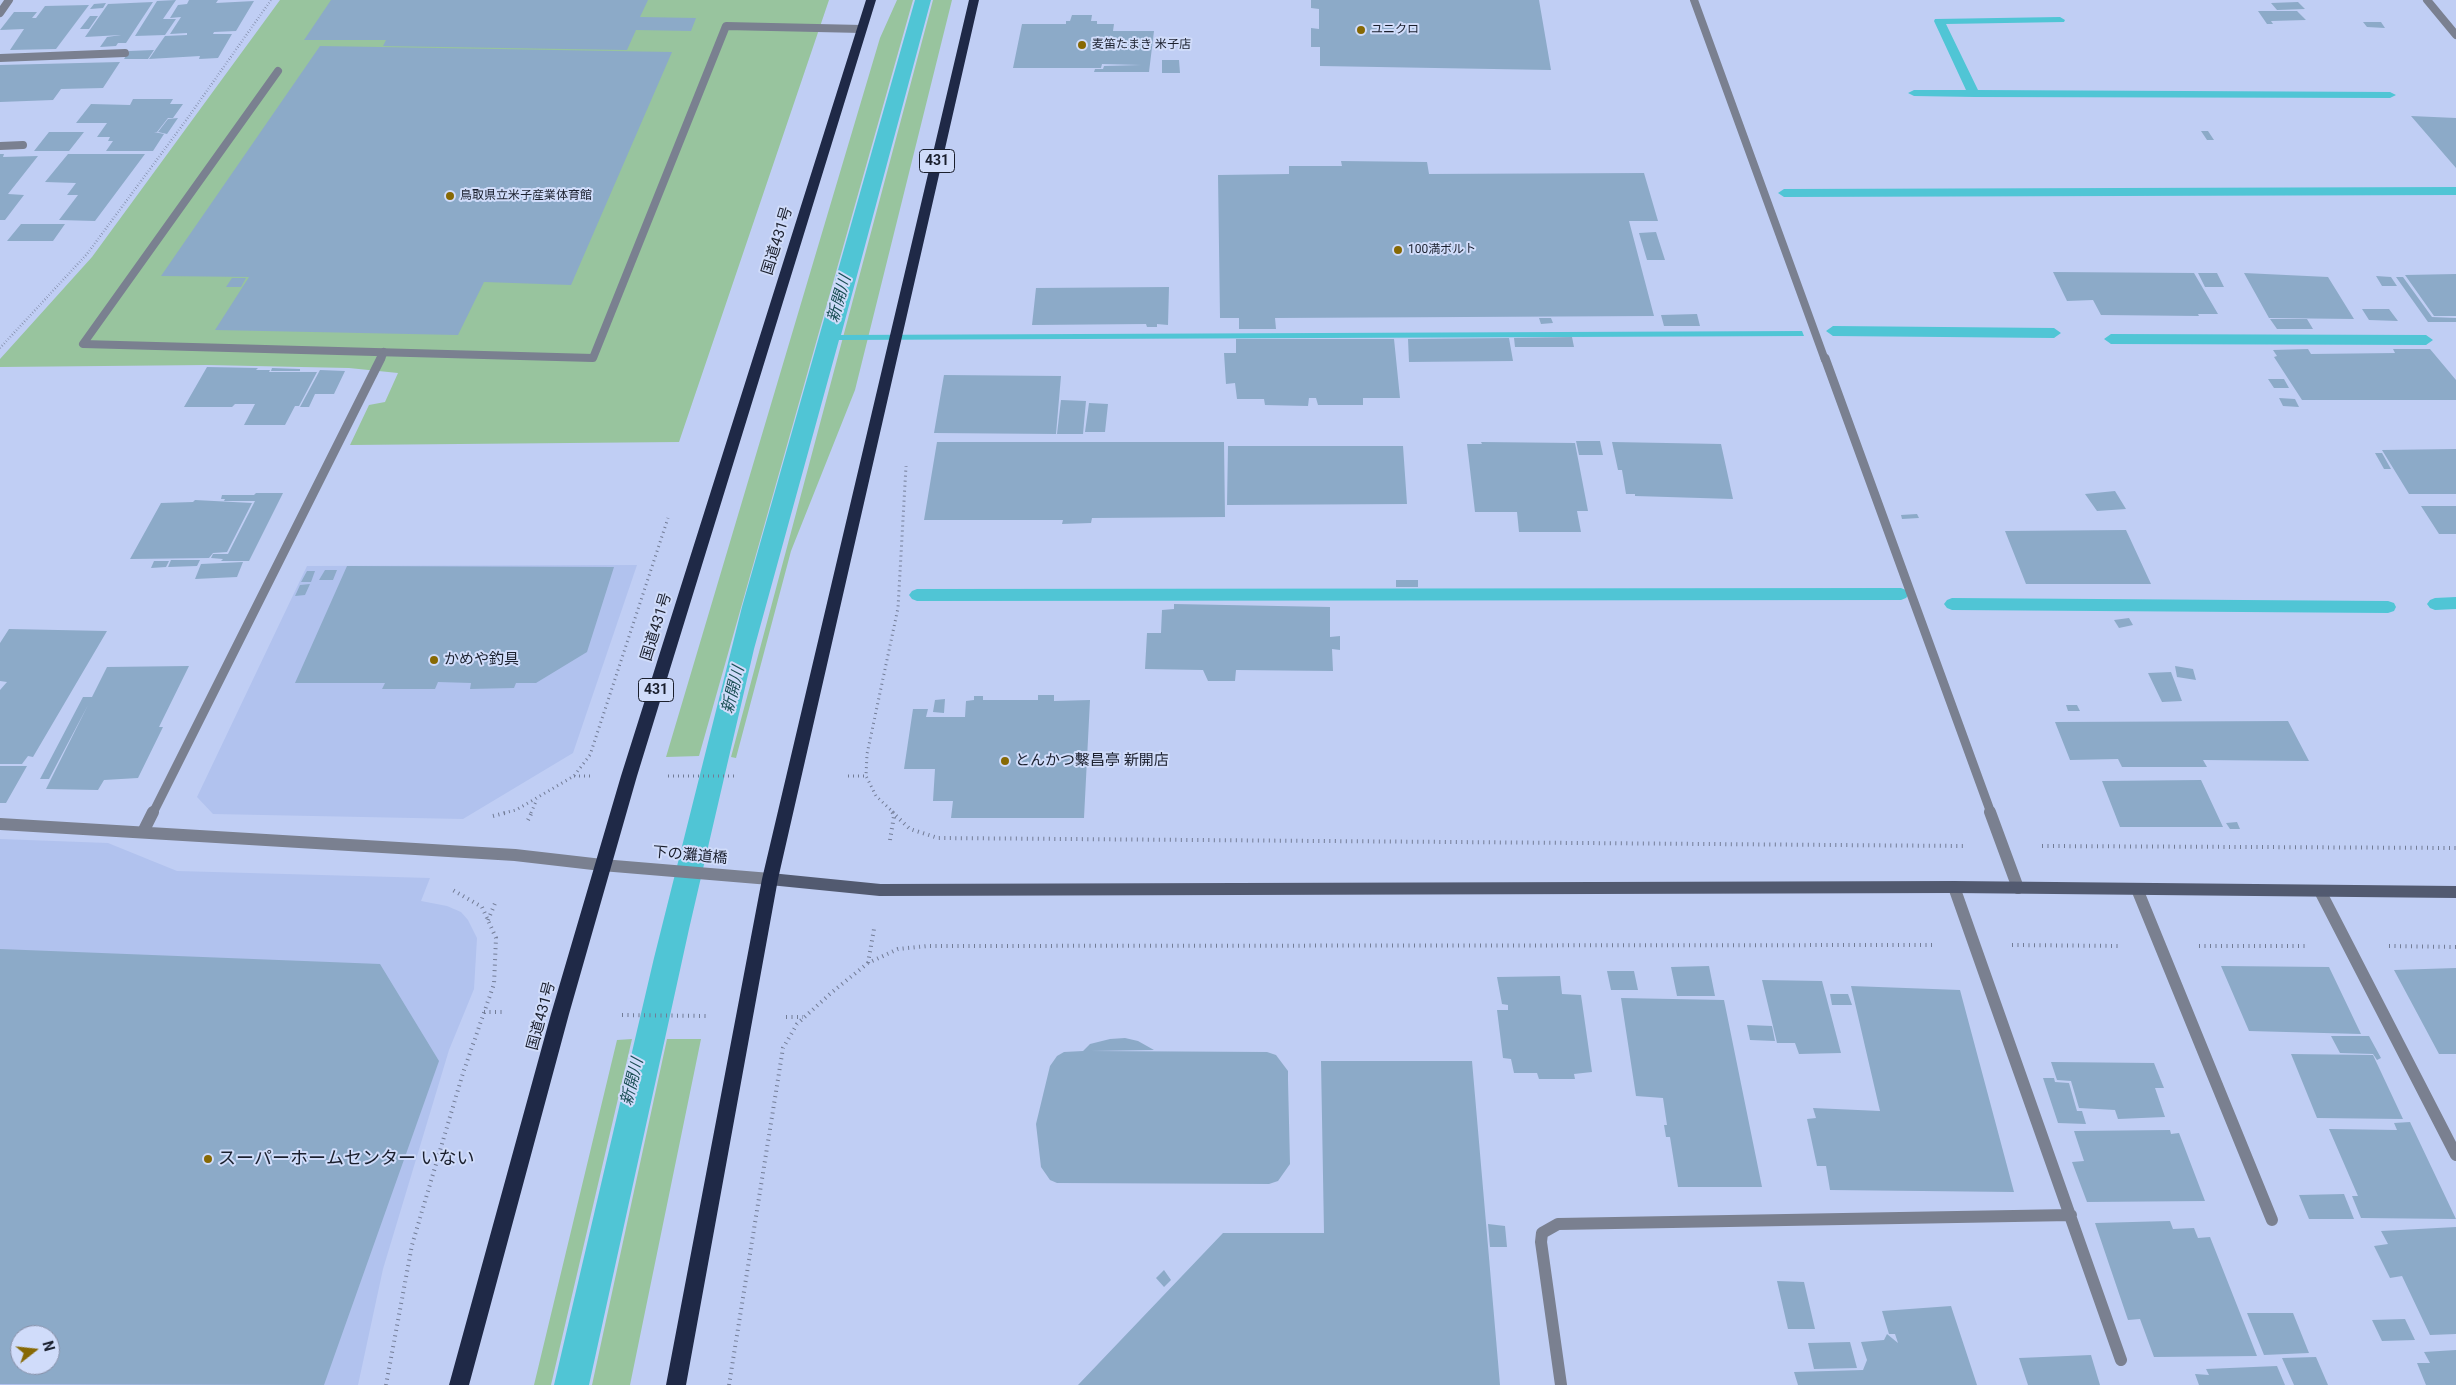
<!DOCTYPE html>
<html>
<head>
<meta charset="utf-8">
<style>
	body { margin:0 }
	#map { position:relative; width:2456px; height:1385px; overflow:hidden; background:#c0cef4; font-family:Roboto,sans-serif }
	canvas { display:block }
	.north { position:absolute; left:10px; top:1325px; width:50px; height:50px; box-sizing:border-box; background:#d0dcfa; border:1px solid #8790a8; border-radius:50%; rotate:74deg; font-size:14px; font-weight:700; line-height:20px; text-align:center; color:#1a1f2d }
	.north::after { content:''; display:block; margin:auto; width:18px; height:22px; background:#876904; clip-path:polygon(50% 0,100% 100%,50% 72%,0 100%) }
</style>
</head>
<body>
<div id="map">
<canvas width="2456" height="1385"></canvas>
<div class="north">N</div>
</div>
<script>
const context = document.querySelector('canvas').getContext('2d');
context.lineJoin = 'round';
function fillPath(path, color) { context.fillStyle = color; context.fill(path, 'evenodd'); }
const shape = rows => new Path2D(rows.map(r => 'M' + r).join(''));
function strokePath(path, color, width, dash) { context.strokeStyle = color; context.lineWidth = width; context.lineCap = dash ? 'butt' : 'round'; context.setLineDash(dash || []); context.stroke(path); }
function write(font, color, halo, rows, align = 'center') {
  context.font = font + ' Roboto,"Noto Sans JP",sans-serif'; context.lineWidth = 4; context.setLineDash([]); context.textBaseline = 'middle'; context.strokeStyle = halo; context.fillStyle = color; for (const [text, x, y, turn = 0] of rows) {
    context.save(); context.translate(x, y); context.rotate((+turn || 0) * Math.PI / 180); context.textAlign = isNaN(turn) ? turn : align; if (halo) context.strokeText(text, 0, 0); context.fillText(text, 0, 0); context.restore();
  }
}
const built = shape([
	[637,565,573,753,463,819,213,814,197,797,307,566],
	[0,839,108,843,177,871,430,878,421,901,447,906,461,912,468,920,477,938,474,989,449,1050,383,1269,358,1385,0,1385],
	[20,1335,50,1335,50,1365,20,1365]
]);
const green = shape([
	[280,0,829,0,679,442,350,445,369,405,385,402,398,373,349,368,207,365,0,367,0,359,92,257],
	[897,0,913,0,699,756,666,757,880,38],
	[933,0,952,0,855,390,791,551,736,758,731,757],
	[632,1039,551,1385,534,1385,617,1040],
	[667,1039,701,1039,630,1385,592,1385]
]);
const water = shape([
	[915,0,931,0,841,335,1802,331,1804,336,839,340,754,649,689,929,589,1385,554,1385,654,958,742,607]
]);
const stream = shape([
	[2060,17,2065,20,2064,22,1946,24,1978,90,2390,92,2396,95,2390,98,1974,97,1914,96,1908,93,1914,90,1966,90,1934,21,1935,19,2060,17],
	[2456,187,2456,195,1784,197,1778,193,1784,189,2456,187],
	[1833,326,2054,328,2061,333,2054,338,1833,336,1826,331,1833,326],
	[2111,334,2426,335,2433,340,2426,345,2111,344,2104,339,2111,334],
	[1901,588,1906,590,1909,594,1906,598,1901,600,917,601,912,599,909,595,912,591,917,589,1901,588],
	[2456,597,2456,609,2435,610,2430,608,2427,604,2430,600,2435,598,2456,597],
	[1952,598,2388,601,2394,603,2396,607,2394,611,2388,613,1952,610,1947,608,1944,604,1947,600,1952,598]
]);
const building = shape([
	[176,0,163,19,151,19,176,19,165,35,135,36,157,1],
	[189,0,218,0,216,3,254,1,236,31,214,32,213,34,232,34,218,58,199,59,200,56,149,59,165,36,187,35,187,33,170,34,181,17,170,18,178,5,187,4],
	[331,0,648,0,640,17,696,18,691,31,636,30,627,50,383,46,386,40,304,40],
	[1311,0,1539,0,1551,70,1320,66,1320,47,1311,47,1311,28,1319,29,1319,9,1311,8],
	[153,2,126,43,118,43,116,46,100,47,107,37,121,35,85,37,108,4],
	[2298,2,2305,9,2277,10,2271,3],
	[106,3,103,8,90,9,94,4],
	[89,5,56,49,10,50,24,29,0,30,14,12,37,12,32,18,36,18,45,6],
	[2258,11,2297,11,2306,20,2271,21,2273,24,2267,24],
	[1072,15,1092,15,1091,21,1097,21,1097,24,1114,24,1113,31,1154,31,1149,72,1094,72,1095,69,1103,69,1104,66,1141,65,1102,64,1101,68,1013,68,1022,24,1066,24,1066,21,1070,21],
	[90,16,98,16,89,29,80,29],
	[2363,22,2381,22,2385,28,2367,27],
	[320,46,672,52,571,285,484,282,458,335,215,330,249,277,161,276],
	[154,50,148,59,124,59,129,51],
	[1162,60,1179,60,1180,73,1162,73],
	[120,62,103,88,61,89,53,100,0,102,0,65],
	[133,99,173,99,170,104,183,104,173,118,168,118,157,132,154,132,164,134,153,151,106,151,113,141,108,141,110,137,97,137,107,123,76,123,91,104,130,105],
	[2411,116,2456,118,2456,168],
	[178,118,167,134,158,132,168,119],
	[2201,131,2208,131,2214,140,2207,140],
	[49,132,84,132,69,151,34,151],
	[0,154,4,154,3,157,38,156,8,194,24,195,5,220,0,220],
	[68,154,145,154,95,221,59,220,78,195,67,195,76,183,45,182],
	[1341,161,1427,162,1429,174,1644,173,1658,221,1629,221,1654,316,1275,318,1276,329,1239,329,1239,318,1220,318,1218,175,1289,174,1289,166,1342,166],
	[21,224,65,224,53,241,7,241],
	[1656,232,1665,260,1647,260,1639,233],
	[2053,272,2194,273,2218,314,2198,314,2199,316,2101,315,2093,300,2067,301],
	[2198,273,2217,273,2224,287,2205,287],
	[2244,273,2328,277,2354,319,2269,318],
	[2456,274,2456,316,2434,316,2405,275],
	[2376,276,2391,277,2397,286,2382,286],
	[2396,277,2403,277,2432,317,2456,318,2456,322,2428,322],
	[232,278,246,278,241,287,226,287],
	[1169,287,1168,325,1157,324,1157,327,1147,327,1146,324,1032,325,1036,288],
	[2362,309,2389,309,2398,321,2369,320],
	[1697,314,1700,326,1664,326,1661,315],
	[1539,318,1551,318,1553,323,1541,324],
	[2270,319,2307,319,2313,329,2277,329],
	[1572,337,1574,347,1515,347,1514,338],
	[1509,338,1513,361,1409,362,1408,339],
	[1236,339,1394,339,1400,398,1363,398,1363,405,1318,405,1316,398,1309,398,1308,406,1265,405,1264,399,1237,399,1235,383,1226,384,1224,353,1236,353],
	[2308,349,2311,354,2395,353,2393,349,2430,349,2456,380,2456,400,2302,400,2274,357,2277,356,2273,350],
	[207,367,258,368,256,370,270,370,269,372,317,372,299,406,295,406,285,425,244,425,255,404,235,404,232,407,184,407],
	[272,368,300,369,300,371,271,371],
	[320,370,345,371,334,394,315,394,309,407,300,407],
	[944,375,1061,376,1056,434,934,433],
	[2268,379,2284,379,2289,388,2274,388],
	[2279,398,2295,399,2299,407,2283,406],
	[1061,400,1086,401,1083,434,1057,434],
	[1089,403,1108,404,1105,432,1085,432],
	[1576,441,1600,441,1603,455,1579,455],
	[937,442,1224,442,1225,517,1092,518,1091,523,1062,524,1063,520,924,520],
	[1481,442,1575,443,1588,511,1577,511,1581,532,1519,532,1517,512,1475,512,1467,444,1482,444],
	[1612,442,1721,444,1733,499,1635,496,1635,494,1626,494,1622,470,1618,470],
	[1228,446,1403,446,1407,504,1227,505],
	[2456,449,2456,494,2409,494,2382,450],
	[2375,453,2382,453,2391,469,2384,469],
	[2115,491,2126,509,2097,511,2085,494],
	[256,493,283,493,249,561,221,561,223,559,211,558,213,554,228,554,255,501,224,501,225,499,221,499,222,495,254,495],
	[195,500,252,503,227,552,213,553,209,558,130,559,161,503,193,502],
	[2421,506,2456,506,2456,534,2439,534],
	[1917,514,1919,518,1902,519,1901,515],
	[2126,530,2151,584,2026,584,2005,531],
	[171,560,200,560,197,566,168,567],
	[154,561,169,561,166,567,151,568],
	[243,562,237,577,195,579,201,564],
	[347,566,614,567,587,652,536,683,516,683,514,688,470,689,471,683,438,682,435,689,382,689,385,683,295,683],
	[325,570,337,570,333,580,319,580],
	[307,571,315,571,311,582,301,582],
	[1396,580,1418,580,1418,587,1396,587],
	[310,584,305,595,295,596,300,585],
	[1174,604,1330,607,1330,637,1340,636,1340,650,1332,649,1333,671,1236,670,1235,681,1208,681,1203,670,1145,669,1147,633,1161,633,1162,610,1174,609],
	[2129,618,2133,625,2119,628,2114,620],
	[9,629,107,631,33,757,28,756,22,764,0,764,0,690,7,682,0,681,0,643],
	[189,666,159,727,163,727,138,778,104,780,98,790,46,789,88,705,49,779,40,779,83,697,92,697,107,667],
	[2175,666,2193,669,2196,680,2177,677],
	[2171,672,2182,701,2162,702,2148,673],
	[1038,695,1054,695,1054,701,1090,700,1084,818,951,818,953,801,933,801,935,769,904,769,913,709,928,709,926,717,965,717,966,701,974,700,974,696,983,696,983,700,1038,700],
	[945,699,944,713,933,712,935,700],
	[2066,705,2077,705,2080,711,2068,711],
	[2288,721,2309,761,2203,760,2207,767,2122,767,2118,759,2070,760,2055,722],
	[0,766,27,766,6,803,0,803],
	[2201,780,2223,827,2120,827,2102,781],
	[2237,822,2240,829,2230,829,2226,823],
	[0,949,380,964,439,1061,324,1385,0,1384],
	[20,1335,50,1335,50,1365,20,1365],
	[1709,966,1715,996,1677,996,1671,967],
	[2221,966,2329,967,2361,1034,2249,1031],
	[2456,968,2456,1054,2439,1054,2394,970],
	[1607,971,1634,971,1638,990,1611,990],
	[1560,976,1562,994,1581,995,1592,1072,1574,1074,1575,1079,1539,1079,1537,1073,1514,1073,1511,1059,1503,1058,1497,1010,1508,1010,1508,1005,1502,1004,1497,977],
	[1762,980,1822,981,1841,1053,1799,1054,1795,1043,1777,1043],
	[1851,986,1960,990,2014,1192,1830,1190,1826,1166,1817,1166,1807,1119,1816,1118,1813,1108,1880,1111],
	[1830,994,1848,994,1852,1005,1832,1005],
	[1621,998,1724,1000,1762,1187,1678,1187,1670,1137,1666,1137,1664,1125,1667,1125,1663,1098,1636,1096],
	[1747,1025,1772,1026,1775,1041,1750,1040],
	[2331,1036,2369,1036,2381,1058,2377,1060,2373,1054,2340,1053],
	[1125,1038,1138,1041,1154,1050,1091,1051,1267,1052,1276,1055,1288,1071,1288,1080,1290,1164,1278,1181,1269,1184,1057,1183,1050,1180,1041,1167,1036,1124,1050,1066,1057,1056,1064,1052,1083,1051,1090,1044,1110,1039],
	[2291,1054,2373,1055,2403,1119,2317,1118],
	[1321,1061,1472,1061,1500,1385,1078,1385,1223,1233,1324,1233],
	[2051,1062,2154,1063,2164,1088,2155,1088,2165,1117,2118,1119,2115,1110,2079,1108,2071,1081,2057,1080],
	[2043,1078,2054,1078,2055,1082,2069,1083,2077,1111,2082,1111,2086,1124,2058,1123],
	[2410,1122,2456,1219,2361,1218,2352,1196,2358,1196,2329,1129,2397,1130,2394,1123],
	[2170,1130,2171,1134,2179,1133,2205,1201,2087,1202,2072,1162,2084,1161,2074,1131],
	[2344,1194,2354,1219,2309,1219,2299,1195],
	[2170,1221,2173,1229,2194,1228,2198,1238,2210,1237,2257,1356,2154,1357,2140,1319,2128,1320,2095,1223],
	[1488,1224,1505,1226,1507,1247,1490,1247],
	[2456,1227,2456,1334,2430,1335,2402,1276,2390,1278,2374,1246,2388,1244,2381,1231],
	[1164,1270,1171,1280,1164,1287,1156,1278],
	[1777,1281,1804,1282,1815,1329,1788,1329],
	[1951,1306,1977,1385,1798,1385,1794,1372,1863,1370,1867,1360,1861,1342,1884,1340,1887,1334,1898,1343,1895,1334,1889,1334,1882,1311],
	[2247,1313,2293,1313,2309,1353,2264,1355],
	[2405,1319,2415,1340,2382,1341,2372,1320],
	[1850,1342,1857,1368,1814,1369,1808,1343],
	[2456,1350,2456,1385,2426,1385,2417,1363,2430,1363,2424,1352],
	[2091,1355,2100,1385,2028,1385,2019,1358],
	[2316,1357,2328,1385,2294,1385,2282,1358],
	[2277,1366,2285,1385,2199,1385,2195,1374,2209,1375,2206,1369]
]);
const pathFar2 = shape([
	[0,348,87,254,187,119,271,0]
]);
const pathFar1 = shape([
	[574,776,590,776],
	[668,776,737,776],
	[848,776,866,776],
	[504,813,516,810,574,776,590,755,668,518],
	[531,813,537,799],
	[894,813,876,796,866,776,867,754,898,608,906,466]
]);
const path = shape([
	[892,812,910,829,938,838,1964,846],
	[493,816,509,812],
	[528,820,532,812],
	[890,840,894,816],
	[2042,846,2456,848],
	[488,920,496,901],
	[2012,945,2120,946],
	[2199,946,2308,946],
	[2389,946,2456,947],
	[868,963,874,929],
	[484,1012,505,1012],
	[622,1015,706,1016],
	[786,1017,803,1017],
	[386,1385,412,1245,463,1073,494,984,496,938,482,907,451,889],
	[729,1385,783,1048,797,1024,831,993,868,963,898,949,927,946,1936,945]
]);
const laneFar1 = shape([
	[0,58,125,53],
	[278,71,83,344,593,358,726,26,862,29],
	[0,146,23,145]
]);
const lane = shape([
	[2137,889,2272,1220]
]);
const streetFar2 = shape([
	[1694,0,1825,360],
	[2427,0,2456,35],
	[0,13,9,0],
	[380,360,384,352]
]);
const streetFar1 = shape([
	[1825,358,1991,813],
	[153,813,381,358]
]);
const street = shape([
	[1990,812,2018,888],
	[0,824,515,855,602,865,770,879],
	[143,832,153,812],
	[1954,887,2121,1360],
	[2320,891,2456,1155],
	[1561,1385,1541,1242,1542,1233,1558,1224,2071,1215]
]);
const secondary = shape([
	[770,879,880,890,1954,887,2456,892]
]);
const highway = shape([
	[866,0,876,0,637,776,569,1014,469,1385,449,1385,551,1014,621,776,866,0],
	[969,0,979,0,778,879,686,1385,666,1385,762,879,969,0]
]);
const markers = [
	[1361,30,5,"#876904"],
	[1082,45,5,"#876904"],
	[450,196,5,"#876904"],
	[1398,250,5,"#876904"],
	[434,660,5,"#876904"],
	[1005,761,5,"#876904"],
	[208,1159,5,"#876904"]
];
const farPoinames = [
	["ユニクロ",1371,30],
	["麦笛たまき 米子店",1092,45],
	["鳥取県立米子産業体育館",460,196],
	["100満ボルト",1408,250]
];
const shields = [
	[937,161,35],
	[656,690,35]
];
const shieldNames = [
	["431",937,161],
	["431",656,690]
];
const streetNames = [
	["国道431号",778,241,-73],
	["国道431号",657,627,-73],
	["下の灘道橋",690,856,5],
	["国道431号",542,1016,-75]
];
const poiNames = [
	["かめや釣具",444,660],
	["とんかつ繫昌亭 新開店",1015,761]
];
const waterNames = [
	["新開川",840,299,-74],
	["新開川",734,690,-76],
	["新開川",633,1082,-76]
];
const nearPoinames = [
	["スーパーホームセンター いない",218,1159]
];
fillPath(built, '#b1c2ee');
fillPath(green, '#98c49e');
fillPath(water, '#50c5d5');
fillPath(stream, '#50c5d5');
fillPath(building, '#8caac8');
strokePath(pathFar2, '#727c96', 2.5, [0.5, 2.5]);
strokePath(pathFar1, '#727c96', 3, [1, 4]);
strokePath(path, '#727c96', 4, [1, 4.5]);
strokePath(laneFar1, '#7a8090', 8);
strokePath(lane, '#7a8090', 12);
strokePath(streetFar2, '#7a8090', 8);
strokePath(streetFar1, '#7a8090', 9);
strokePath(street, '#7a8090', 12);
strokePath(secondary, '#525a70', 12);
fillPath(highway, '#1f2947');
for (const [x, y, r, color] of markers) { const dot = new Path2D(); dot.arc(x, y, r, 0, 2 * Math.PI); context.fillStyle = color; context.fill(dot); strokePath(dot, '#d0dcfa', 2); }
write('12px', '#1a1f2d', '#d0dcfa', farPoinames, 'left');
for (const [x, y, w] of shields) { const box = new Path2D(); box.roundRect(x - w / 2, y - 11.5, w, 23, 4); context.fillStyle = '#d0dcfa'; context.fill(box); strokePath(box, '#1a1f2d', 1); }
write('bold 14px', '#1a1f2d', null, shieldNames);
write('15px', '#1a1f2d', '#d0dcfa', streetNames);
write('15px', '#1a1f2d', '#d0dcfa', poiNames, 'left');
write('italic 16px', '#1d5057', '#d0dcfa', waterNames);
write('18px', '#1a1f2d', '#d0dcfa', nearPoinames, 'left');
</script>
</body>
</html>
